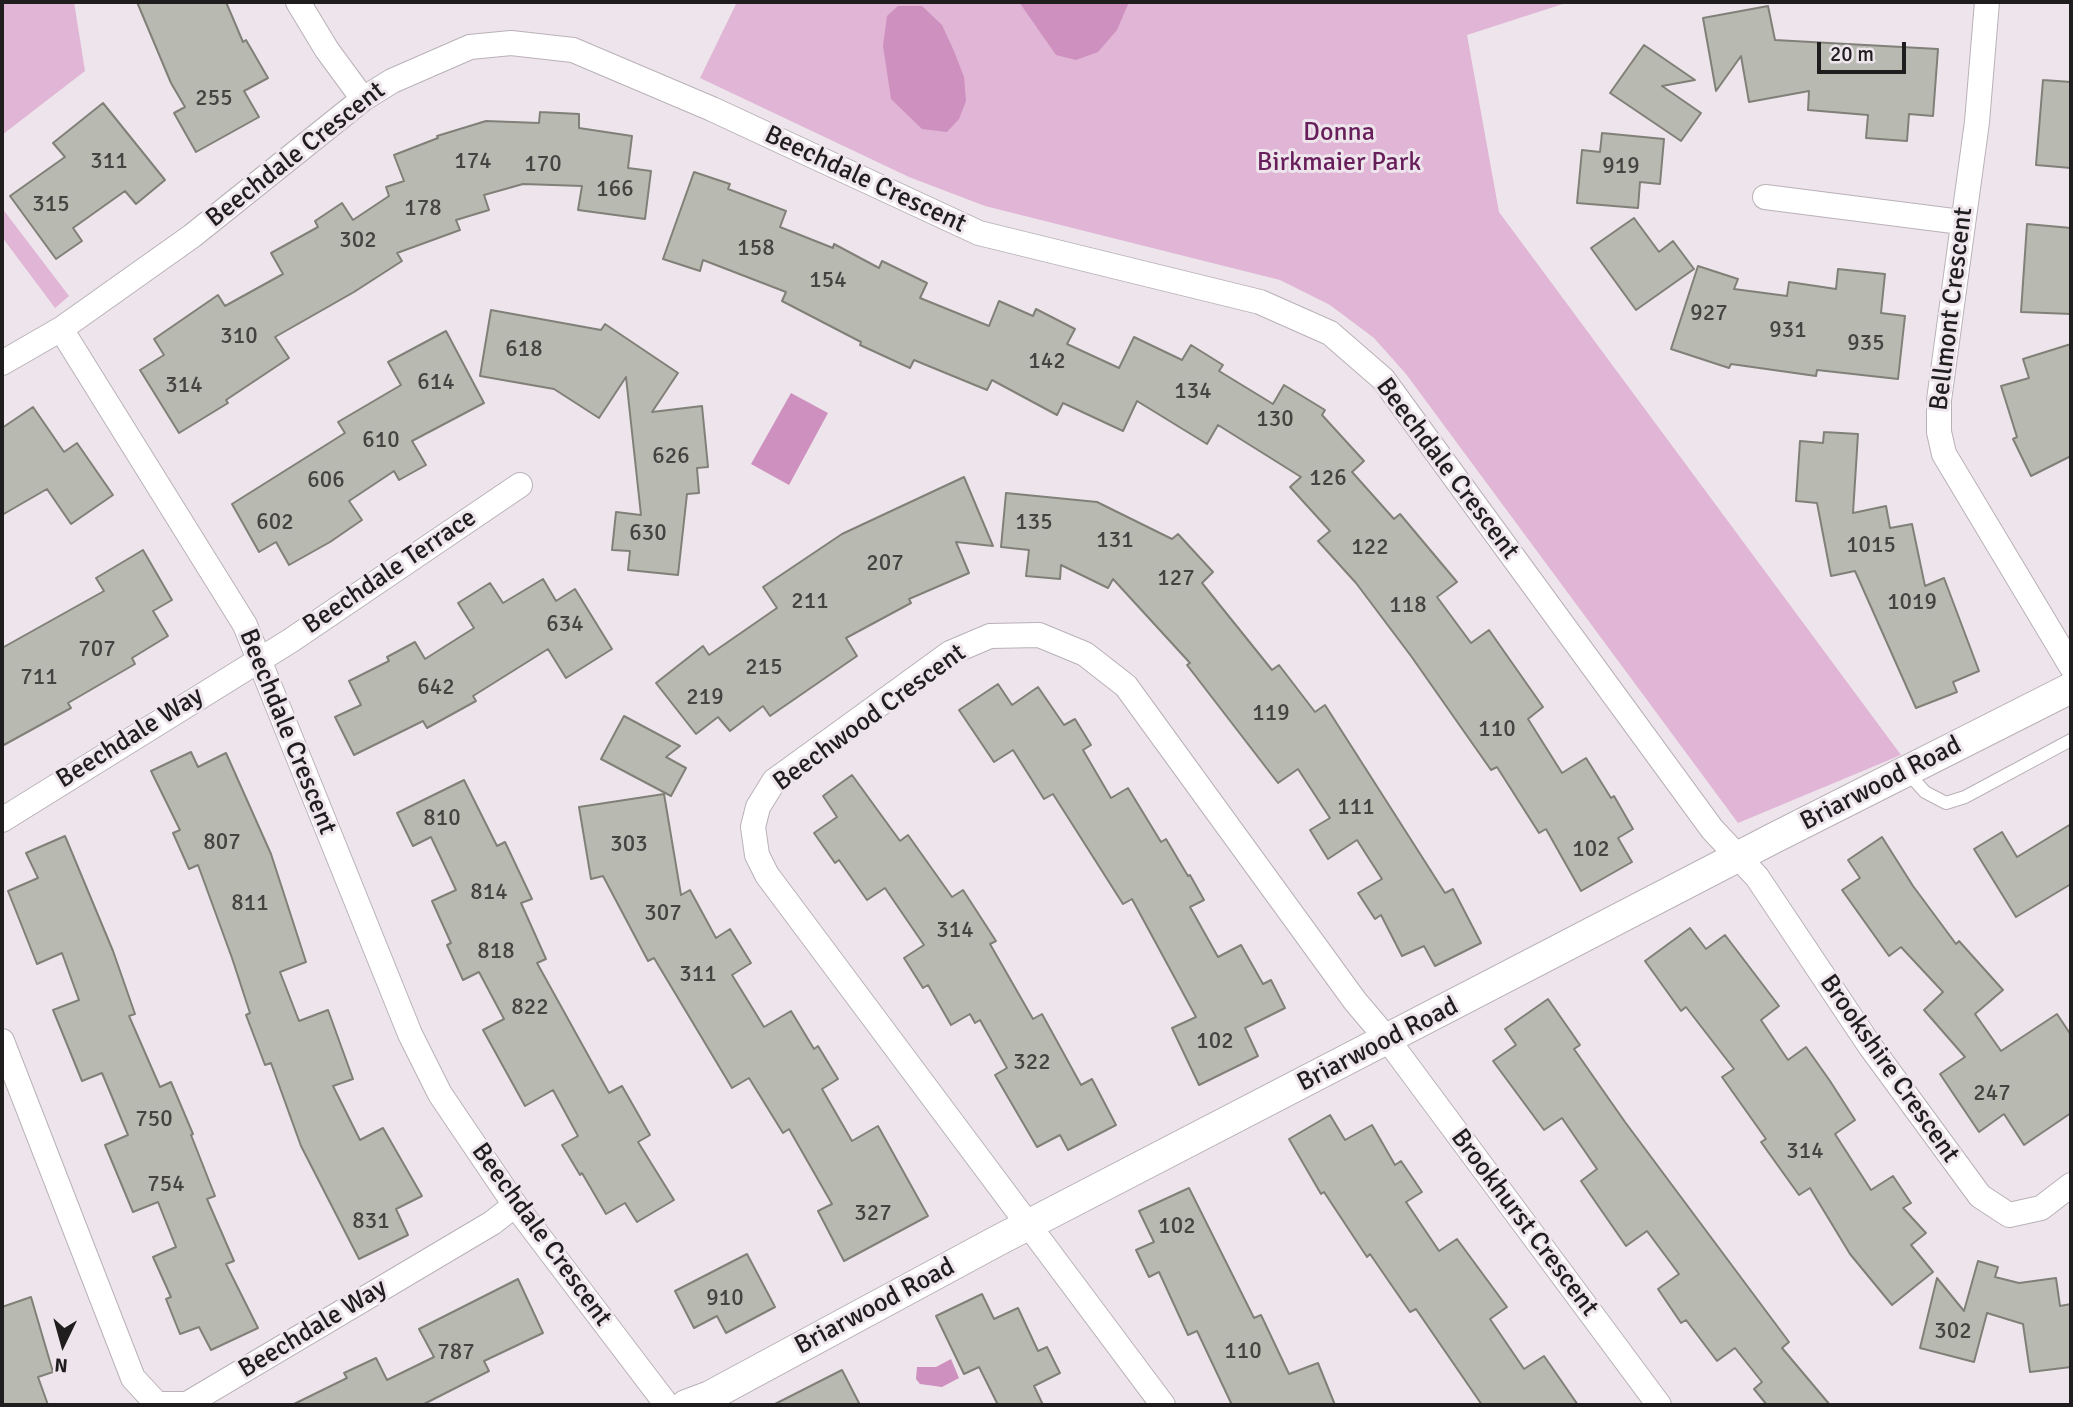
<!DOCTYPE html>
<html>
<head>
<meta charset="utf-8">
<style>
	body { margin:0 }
	#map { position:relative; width:2073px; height:1407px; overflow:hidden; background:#ede5eb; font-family:Signika,sans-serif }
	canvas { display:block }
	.frame { position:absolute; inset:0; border:4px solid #201d1f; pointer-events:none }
	.north { position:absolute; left:28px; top:1309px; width:70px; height:70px; -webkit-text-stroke:5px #ede5eb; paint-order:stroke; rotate:185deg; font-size:19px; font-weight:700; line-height:28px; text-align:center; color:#201d1f }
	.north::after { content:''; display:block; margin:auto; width:24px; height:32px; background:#201d1f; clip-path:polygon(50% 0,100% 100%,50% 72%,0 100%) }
	.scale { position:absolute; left:1817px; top:42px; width:89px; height:32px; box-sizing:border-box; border:4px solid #201d1f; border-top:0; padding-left:9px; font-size:21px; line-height:24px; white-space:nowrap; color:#201d1f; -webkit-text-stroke:5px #ede5eb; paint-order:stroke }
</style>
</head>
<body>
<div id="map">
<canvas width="2073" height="1407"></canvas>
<div class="frame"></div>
<div class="north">N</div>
<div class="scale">20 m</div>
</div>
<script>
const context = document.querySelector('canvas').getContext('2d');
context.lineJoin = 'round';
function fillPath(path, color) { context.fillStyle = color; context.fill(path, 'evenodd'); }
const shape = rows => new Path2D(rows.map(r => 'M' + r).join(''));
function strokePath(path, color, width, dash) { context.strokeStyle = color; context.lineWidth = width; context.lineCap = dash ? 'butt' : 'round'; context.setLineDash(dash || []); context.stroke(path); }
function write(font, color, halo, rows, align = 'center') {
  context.font = font + ' Signika,sans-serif'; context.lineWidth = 6; context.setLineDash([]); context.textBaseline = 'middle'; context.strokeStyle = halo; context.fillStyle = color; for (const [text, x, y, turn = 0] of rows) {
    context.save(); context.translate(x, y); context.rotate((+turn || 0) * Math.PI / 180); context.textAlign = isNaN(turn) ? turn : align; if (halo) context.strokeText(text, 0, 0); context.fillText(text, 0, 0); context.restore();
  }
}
const green = shape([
	[2,2,74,2,85,71,2,135],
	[737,2,1569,2,1467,35,1499,212,1901,755,1738,823,1406,374,1374,338,1330,305,1280,280,985,206,909,177,700,78],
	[2,208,69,296,55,308,2,237]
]);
const water = shape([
	[1019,2,1129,2,1117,30,1098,52,1076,60,1056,55],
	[898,6,922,6,942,25,954,51,964,77,966,101,959,119,947,132,922,129,891,99,883,46,887,16],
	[791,393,828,413,789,485,751,464],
	[951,1359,959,1378,942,1387,920,1384,916,1379,917,1367,936,1367]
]);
const building = shape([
	[137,2,226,2,243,42,246,40,268,78,244,91,259,117,196,152,174,113,185,107,171,83,137,2],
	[1768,6,1775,40,1938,49,1933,116,1909,114,1907,141,1866,138,1868,115,1808,110,1809,91,1749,102,1741,56,1716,91,1703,18,1768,6],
	[1644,45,1695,80,1662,86,1701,113,1681,141,1610,93,1644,45],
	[2043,80,2071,82,2071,168,2036,165,2043,80],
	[103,103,165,180,136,204,125,191,73,228,82,241,56,259,10,196,65,157,53,143,103,103],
	[540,112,579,114,579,128,632,136,628,168,651,171,645,219,578,210,582,186,523,184,484,195,489,210,456,220,460,230,397,253,402,261,354,292,275,337,289,358,226,400,228,403,179,433,140,370,164,355,154,339,218,295,225,306,283,274,271,253,318,227,315,221,342,203,353,220,389,196,386,187,404,181,394,155,438,138,437,136,486,121,539,123,540,112],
	[1602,133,1664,139,1660,184,1640,182,1638,208,1577,203,1582,150,1600,152,1602,133],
	[694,172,730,184,728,189,786,211,780,227,833,248,834,244,879,268,882,261,927,283,920,298,989,326,999,301,1033,316,1036,309,1075,329,1067,344,1119,368,1134,337,1182,360,1191,345,1223,365,1219,371,1273,404,1284,385,1325,410,1322,415,1364,461,1352,472,1394,519,1400,514,1457,582,1437,597,1471,643,1489,630,1543,707,1528,719,1562,773,1586,758,1611,798,1614,796,1633,829,1618,838,1632,862,1581,891,1546,829,1539,833,1497,767,1491,770,1411,656,1356,583,1318,541,1330,531,1290,487,1301,477,1218,425,1207,444,1137,401,1123,431,1063,403,1057,415,992,380,987,390,914,360,910,368,860,345,861,342,782,301,786,292,703,260,700,271,663,259,694,172],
	[1634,218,1659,252,1673,241,1694,269,1636,310,1591,248,1634,218],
	[2027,224,2071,228,2071,314,2021,312,2027,224],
	[1698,266,1738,279,1734,289,1787,296,1789,282,1836,289,1838,269,1885,274,1881,313,1905,316,1898,379,1817,370,1816,376,1731,364,1729,368,1671,349,1698,266],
	[491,310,601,330,605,324,678,373,652,412,702,406,708,467,697,468,699,493,687,494,678,575,628,570,630,551,612,550,616,512,641,515,626,377,599,418,554,389,480,376,491,310],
	[446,331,484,403,412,441,426,465,399,480,394,471,349,501,362,520,330,542,289,565,276,542,259,552,232,504,345,433,338,422,401,385,388,362,446,331],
	[2071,344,2071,456,2031,476,2013,439,2017,437,2001,386,2029,378,2023,359,2071,344],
	[33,407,64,452,77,443,113,495,71,524,47,489,2,515,2,428,33,407],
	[1824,432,1858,434,1853,513,1886,506,1890,528,1912,524,1925,586,1944,578,1979,671,1953,682,1957,692,1916,708,1855,571,1831,576,1817,503,1796,501,1800,441,1823,443,1824,432],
	[964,477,993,546,956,542,969,573,909,599,911,603,846,638,857,656,770,716,763,706,730,731,718,717,696,734,656,683,703,646,709,655,777,608,763,587,842,534,964,477],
	[1006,493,1097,502,1172,539,1178,534,1213,572,1202,583,1272,670,1279,665,1315,712,1325,705,1445,893,1453,889,1481,943,1435,966,1424,946,1402,956,1381,915,1375,919,1358,893,1382,879,1357,840,1328,859,1310,830,1330,818,1298,769,1278,783,1187,665,1190,663,1113,579,1108,588,1061,565,1060,579,1026,576,1029,550,1001,547,1006,493],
	[143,550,172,600,153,611,168,636,132,658,135,664,68,703,71,708,2,746,2,648,104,591,96,578,143,550],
	[543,579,556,601,575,589,612,649,566,678,548,649,473,696,476,701,427,728,423,721,354,755,335,717,361,705,349,681,389,661,387,657,415,642,425,659,474,628,458,603,490,583,503,603,543,579],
	[998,684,1012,705,1038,687,1064,725,1075,719,1091,745,1083,750,1111,798,1128,788,1161,842,1166,839,1188,876,1190,875,1204,900,1190,907,1218,957,1241,945,1263,984,1271,980,1285,1008,1245,1028,1258,1056,1199,1085,1172,1028,1196,1017,1132,899,1123,904,1053,794,1044,799,1013,750,994,762,959,710,998,684],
	[624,716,680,746,666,757,686,768,671,796,601,759,624,716],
	[191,752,198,767,226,753,271,854,306,962,280,972,299,1021,328,1010,353,1079,333,1086,360,1140,383,1128,422,1196,396,1209,408,1235,359,1259,301,1146,271,1063,265,1065,246,1015,250,1013,232,958,198,865,189,869,173,833,180,830,151,771,191,752],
	[852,775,900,841,908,835,952,897,963,890,996,941,990,944,1033,1019,1042,1014,1081,1085,1092,1079,1116,1125,1068,1150,1060,1135,1037,1147,995,1075,1007,1068,980,1020,975,1023,970,1014,951,1025,928,985,923,988,904,958,924,945,885,888,867,900,839,860,835,863,814,833,837,817,823,796,852,775],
	[464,780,497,846,505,842,532,899,521,903,546,959,537,963,609,1093,622,1086,650,1135,638,1142,674,1200,637,1222,625,1203,606,1214,582,1173,580,1175,562,1145,578,1136,553,1090,525,1106,483,1030,504,1019,479,972,463,980,447,945,451,943,432,901,456,890,431,837,413,846,397,813,464,780],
	[664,794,681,895,690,890,716,938,730,929,751,963,732,975,764,1027,791,1011,814,1049,818,1046,838,1079,822,1089,852,1141,878,1126,928,1216,844,1261,818,1211,832,1204,789,1129,783,1133,749,1078,732,1088,654,958,648,961,603,876,591,879,579,807,664,794],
	[2071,824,2071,884,2016,917,1974,849,2002,832,2017,857,2071,824],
	[65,836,113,951,135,1014,129,1016,160,1087,171,1082,193,1134,191,1135,215,1196,207,1199,234,1261,226,1264,258,1328,211,1350,199,1327,180,1334,166,1299,171,1297,153,1257,176,1247,158,1202,133,1212,105,1145,128,1135,102,1073,82,1081,53,1010,79,1000,62,953,37,964,8,891,38,878,26,853,65,836],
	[1882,837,1913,886,1956,944,1959,941,2003,990,1975,1014,2001,1051,2057,1014,2071,1035,2071,1113,2024,1145,2004,1114,1979,1132,1940,1074,1965,1057,1924,1010,1943,992,1901,947,1889,956,1842,890,1860,878,1848,860,1882,837],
	[1690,928,1706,949,1725,935,1779,1006,1761,1020,1788,1060,1806,1047,1830,1081,1855,1120,1835,1134,1871,1190,1893,1176,1911,1203,1903,1208,1926,1233,1911,1245,1933,1272,1892,1305,1850,1254,1810,1188,1799,1195,1761,1142,1766,1139,1722,1077,1734,1069,1686,1007,1681,1011,1645,961,1690,928],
	[1548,999,1580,1045,1574,1049,1625,1122,1789,1342,1782,1348,1830,1405,1767,1405,1754,1389,1762,1382,1735,1348,1717,1361,1686,1320,1681,1323,1658,1289,1679,1274,1647,1231,1626,1246,1581,1181,1597,1169,1562,1118,1544,1130,1493,1061,1516,1045,1505,1029,1548,999],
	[1330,1115,1345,1140,1372,1125,1395,1165,1401,1161,1422,1192,1406,1202,1439,1251,1457,1239,1507,1307,1490,1319,1524,1369,1544,1356,1578,1405,1482,1405,1416,1309,1410,1312,1370,1254,1367,1257,1324,1192,1321,1194,1289,1139,1330,1115],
	[1189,1188,1254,1318,1261,1315,1289,1374,1318,1363,1335,1405,1232,1405,1197,1331,1188,1335,1159,1272,1149,1277,1136,1250,1154,1242,1139,1211,1189,1188],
	[747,1254,775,1307,726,1333,717,1316,694,1328,675,1291,747,1254],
	[1978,1261,1998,1267,1995,1277,2019,1283,2056,1278,2060,1306,2071,1304,2071,1367,2030,1372,2023,1324,1987,1313,1974,1362,1920,1348,1937,1278,1964,1311,1978,1261],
	[518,1279,543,1333,484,1361,489,1371,422,1405,292,1405,347,1378,344,1373,376,1358,387,1380,434,1357,419,1329,518,1279],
	[982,1294,994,1319,1018,1308,1038,1351,1047,1347,1060,1373,1034,1386,1043,1405,998,1405,979,1367,964,1374,936,1316,982,1294],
	[31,1297,53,1372,38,1377,48,1405,2,1405,2,1307,31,1297],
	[842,1370,860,1405,773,1405,842,1370]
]);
const service = shape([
	[1907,772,1925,792,1946,803,1965,797,2071,740]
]);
const minor = shape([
	[298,2,327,50,363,99],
	[1987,2,1977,122,1939,400,1939,432,1944,454,2071,666],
	[1765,197,1961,222],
	[2,363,61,329],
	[2,820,290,641,520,485],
	[2,1041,133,1378,157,1404,187,1404,492,1223,515,1205],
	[667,1405,515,1205,440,1094,410,1034,245,625,61,329,192,236,363,99,392,81,470,47,511,43,573,50,712,109,979,233,1260,302,1330,333,1383,379,1712,829,1757,877,1870,1046,1980,1196,2009,1215,2041,1208,2071,1185],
	[1163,1405,767,875,757,855,753,827,758,807,774,781,950,653,990,636,1039,635,1085,654,1126,686,1355,1001,1388,1040,1659,1405]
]);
const tertiary = shape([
	[686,1405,710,1396,997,1241,1772,839,2071,688]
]);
const numberNames = [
	["255",214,99],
	["311",109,162],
	["174",473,162],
	["170",543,165],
	["919",1621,167],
	["166",615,190],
	["315",51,205],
	["178",423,209],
	["302",358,241],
	["158",756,249],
	["154",828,281],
	["927",1709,314],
	["931",1788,331],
	["310",239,337],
	["935",1866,344],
	["618",524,350],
	["142",1047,362],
	["614",436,383],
	["314",184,386],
	["134",1193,392],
	["130",1275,420],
	["610",381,441],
	["626",671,457],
	["126",1328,479],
	["606",326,481],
	["602",275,523],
	["135",1034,523],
	["630",648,534],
	["131",1115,541],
	["1015",1871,546],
	["122",1370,548],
	["207",885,564],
	["127",1176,579],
	["211",810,602],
	["1019",1912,603],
	["118",1408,606],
	["634",565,625],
	["707",97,650],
	["215",764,668],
	["711",39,678],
	["642",436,688],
	["219",705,698],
	["119",1271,714],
	["110",1497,730],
	["111",1356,808],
	["810",442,819],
	["807",222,843],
	["303",629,845],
	["102",1591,850],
	["814",489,893],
	["811",250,904],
	["307",663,914],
	["314",955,931],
	["818",496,952],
	["311",698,975],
	["822",530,1008],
	["102",1215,1042],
	["322",1032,1063],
	["247",1992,1094],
	["750",154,1120],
	["314",1805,1152],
	["754",166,1185],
	["327",873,1214],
	["831",371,1222],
	["102",1177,1227],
	["910",725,1299],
	["302",1953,1332],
	["110",1243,1352],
	["787",456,1353]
];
const parkNames = [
	["Donna",1339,133],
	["Birkmaier Park",1339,163]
];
const streetNames = [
	["Beechdale Crescent",296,155,-38],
	["Beechdale Crescent",865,180,25],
	["Bellmont Crescent",1952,309,-83],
	["Beechdale Crescent",1447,469,53],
	["Beechdale Terrace",390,572,-34],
	["Beechwood Crescent",870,718,-36],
	["Beechdale Crescent",287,732,68],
	["Beechdale Way",130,738,-32],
	["Briarwood Road",1881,784,-27],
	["Briarwood Road",1378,1045,-27],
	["Brookshire Crescent",1889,1069,55],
	["Brookhurst Crescent",1524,1223,53],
	["Beechdale Crescent",541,1235,54],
	["Briarwood Road",875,1307,-28],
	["Beechdale Way",313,1329,-31]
];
fillPath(green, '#e0b5d5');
fillPath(water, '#ce90bf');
fillPath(building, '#b8b9b0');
strokePath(building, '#808078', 2);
strokePath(service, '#b9b1b7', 14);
strokePath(minor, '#b9b1b7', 26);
strokePath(tertiary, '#b9b1b7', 32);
strokePath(service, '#fff', 12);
strokePath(minor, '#fff', 24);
strokePath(tertiary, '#fff', 30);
write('23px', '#464443', null, numberNames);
write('26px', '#671e5a', '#ede5eb', parkNames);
write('26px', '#201d1f', '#ede5eb', streetNames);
</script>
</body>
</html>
